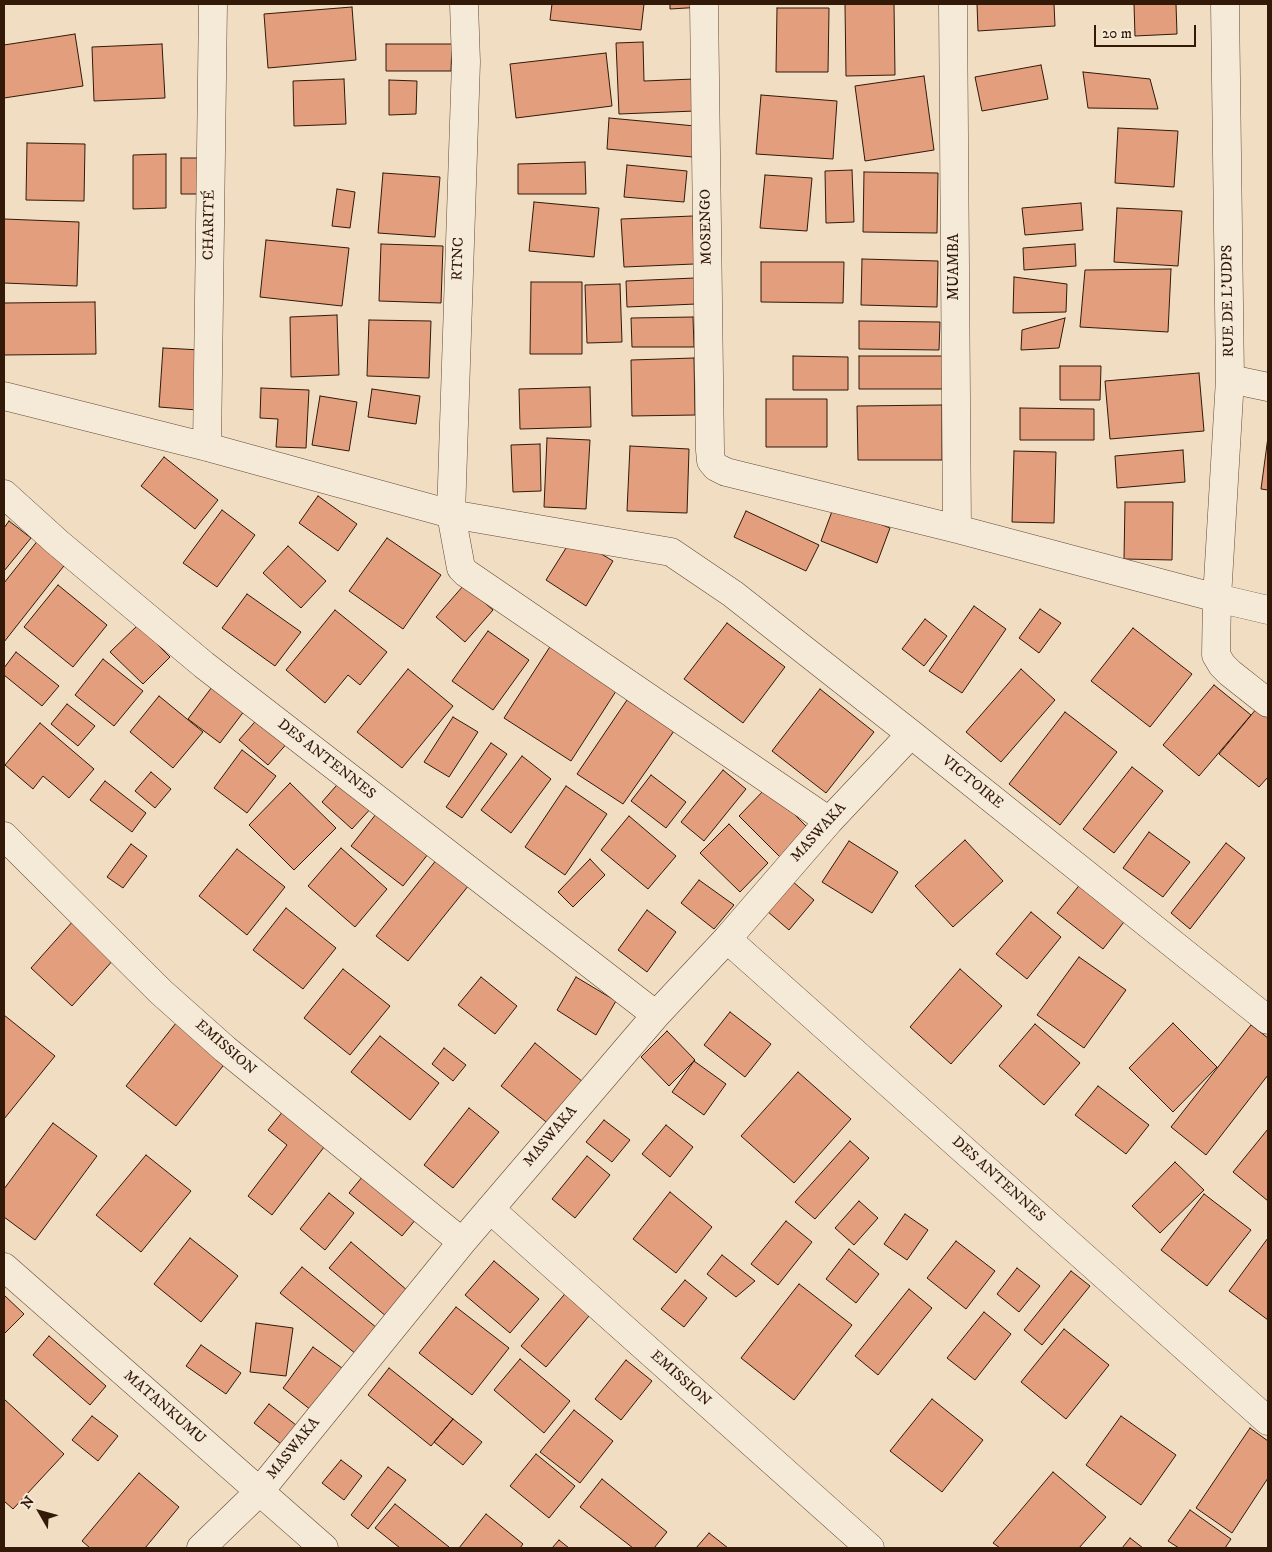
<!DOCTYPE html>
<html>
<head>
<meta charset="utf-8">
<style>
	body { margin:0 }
	#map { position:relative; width:1272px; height:1552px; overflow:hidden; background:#f0ddc2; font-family:"IM FELL DW Pica",serif }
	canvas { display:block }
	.frame { position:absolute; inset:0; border:5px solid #321908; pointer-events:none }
	.north { position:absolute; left:15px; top:1487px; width:50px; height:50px; -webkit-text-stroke:4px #f5e9d7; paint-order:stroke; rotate:308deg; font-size:14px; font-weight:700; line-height:20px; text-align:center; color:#321908 }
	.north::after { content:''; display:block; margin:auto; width:18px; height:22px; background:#321908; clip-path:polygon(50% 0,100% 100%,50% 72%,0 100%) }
	.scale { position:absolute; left:1094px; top:25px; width:102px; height:22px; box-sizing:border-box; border:2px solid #321908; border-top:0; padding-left:6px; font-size:15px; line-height:18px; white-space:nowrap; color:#321908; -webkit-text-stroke:4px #f5e9d7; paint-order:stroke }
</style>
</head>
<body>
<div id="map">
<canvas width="1272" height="1552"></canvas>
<div class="frame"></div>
<div class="north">N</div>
<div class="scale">20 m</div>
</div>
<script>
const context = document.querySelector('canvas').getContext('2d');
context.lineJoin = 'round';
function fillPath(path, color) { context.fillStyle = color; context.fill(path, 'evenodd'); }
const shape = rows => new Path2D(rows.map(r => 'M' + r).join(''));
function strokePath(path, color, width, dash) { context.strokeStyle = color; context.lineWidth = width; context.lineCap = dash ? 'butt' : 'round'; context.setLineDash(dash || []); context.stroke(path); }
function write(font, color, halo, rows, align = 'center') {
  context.font = font + ' "IM FELL DW Pica",serif'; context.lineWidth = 5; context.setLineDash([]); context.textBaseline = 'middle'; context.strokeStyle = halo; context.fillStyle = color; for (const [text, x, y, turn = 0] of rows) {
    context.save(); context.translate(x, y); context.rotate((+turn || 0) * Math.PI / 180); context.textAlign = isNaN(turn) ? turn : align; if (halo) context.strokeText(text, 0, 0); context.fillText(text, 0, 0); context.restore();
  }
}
const building = shape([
	[552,4,644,4,641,30,550,20,552,4],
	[670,4,703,4,703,7,670,9,670,4],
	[845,4,894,4,895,75,846,76,845,4],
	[977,4,1054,4,1055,26,978,31,977,4],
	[1134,4,1176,4,1177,34,1135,36,1134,4],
	[352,7,356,60,268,68,264,14,352,7],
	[777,8,829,8,828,72,776,72,777,8],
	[75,34,83,86,4,98,4,45,75,34],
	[643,42,644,81,694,79,695,111,619,114,616,43,643,42],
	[162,44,165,98,94,101,92,47,162,44],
	[386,44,452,44,451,71,386,71,386,44],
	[606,53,612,106,516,118,510,64,606,53],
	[1041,65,1048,99,982,111,975,77,1041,65],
	[1083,72,1150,79,1158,109,1088,108,1083,72],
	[924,76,934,150,865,161,855,86,924,76],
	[344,79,346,124,294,126,293,81,344,79],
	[389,80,417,81,416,114,389,115,389,80],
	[761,95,837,101,833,159,756,154,761,95],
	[609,118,695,126,693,157,607,149,609,118],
	[1118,128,1178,131,1174,187,1115,183,1118,128],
	[27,143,85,144,84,201,26,200,27,143],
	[166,154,166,208,133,209,133,155,166,154],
	[181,158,209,158,209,194,181,194,181,158],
	[585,162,586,194,518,194,518,164,585,162],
	[627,165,687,171,684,202,624,197,627,165],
	[852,170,854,222,826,223,825,171,852,170],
	[864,172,938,173,937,233,863,232,864,172],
	[383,173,440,177,435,237,378,233,383,173],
	[765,175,812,178,807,231,760,228,765,175],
	[337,189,355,192,350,228,332,226,337,189],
	[534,202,599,208,594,257,529,251,534,202],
	[1081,203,1083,230,1025,235,1022,208,1081,203],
	[1117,208,1182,211,1178,266,1114,262,1117,208],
	[693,216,694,264,624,267,621,219,693,216],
	[4,219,79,222,77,286,4,283,4,219],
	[266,240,349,248,342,306,260,297,266,240],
	[381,244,443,246,441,303,379,301,381,244],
	[1075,244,1076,266,1024,270,1023,248,1075,244],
	[862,259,938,261,937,307,861,305,862,259],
	[761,262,844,262,843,303,761,302,761,262],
	[1171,269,1168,332,1080,327,1085,270,1171,269],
	[1014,277,1067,284,1066,312,1013,313,1014,277],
	[695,278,696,304,627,307,626,281,695,278],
	[531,282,582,282,582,354,530,354,531,282],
	[620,284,622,342,587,343,585,285,620,284],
	[95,302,96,354,4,355,4,303,95,302],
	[337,315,339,375,291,377,290,317,337,315],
	[693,317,694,347,632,347,631,318,693,317],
	[1065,318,1059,348,1021,350,1022,330,1065,318],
	[369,320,431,321,429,378,367,376,369,320],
	[859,321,940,322,939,350,859,349,859,321],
	[163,348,201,350,197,410,159,407,163,348],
	[793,356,848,357,848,390,793,390,793,356],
	[859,356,943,356,943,389,859,389,859,356],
	[694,358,695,415,632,416,631,360,694,358],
	[1060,366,1101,366,1100,400,1060,400,1060,366],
	[1199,373,1204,431,1110,439,1105,381,1199,373],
	[590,387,591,427,520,429,519,389,590,387],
	[261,388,309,390,306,448,276,447,278,419,260,418,261,388],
	[372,389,420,396,416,424,368,417,372,389],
	[320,396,357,402,349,451,312,445,320,396],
	[766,399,827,399,827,447,766,447,766,399],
	[942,405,942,460,858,460,857,406,942,405],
	[1020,408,1094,409,1094,440,1020,440,1020,408],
	[1268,437,1268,490,1261,489,1268,437],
	[547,438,590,440,586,509,544,507,547,438],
	[540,444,541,491,513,492,511,445,540,444],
	[630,446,689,449,687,513,627,511,630,446],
	[1183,450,1185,482,1117,488,1115,456,1183,450],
	[1014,451,1056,452,1054,523,1012,522,1014,451],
	[164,457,218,500,195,529,141,486,164,457],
	[318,496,357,524,338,551,299,523,318,496],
	[1125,502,1173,502,1172,560,1124,559,1125,502],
	[834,506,890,528,877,563,821,541,834,506],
	[222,510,255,535,217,587,183,563,222,510],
	[746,511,819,545,806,571,734,537,746,511],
	[9,521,31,538,4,571,4,528,9,521],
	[573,537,613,561,586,606,546,580,573,537],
	[387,538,441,575,403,629,349,591,387,538],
	[39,539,67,562,4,642,4,583,39,539],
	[288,546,326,581,301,608,263,573,288,546],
	[58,585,107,625,73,667,24,627,58,585],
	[464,585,493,610,465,642,436,617,464,585],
	[247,594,301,632,275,666,222,628,247,594],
	[974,606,1006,629,962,693,929,671,974,606],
	[1040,609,1061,623,1039,653,1019,638,1040,609],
	[335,610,387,652,360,685,348,675,325,703,286,670,335,610],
	[925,619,947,636,924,666,902,649,925,619],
	[727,623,785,667,743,723,684,679,727,623],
	[138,625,170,657,143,684,110,652,138,625],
	[1133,628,1192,674,1150,727,1091,681,1133,628],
	[488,631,529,660,493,710,452,681,488,631],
	[553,642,620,685,571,761,504,718,553,642],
	[16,652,59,686,42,706,4,675,4,668,16,652],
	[103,659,143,691,114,726,75,695,103,659],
	[408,669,453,706,402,768,357,732,408,669],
	[1021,669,1055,700,1001,762,966,732,1021,669],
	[218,679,251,702,220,743,188,719,218,679],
	[1214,685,1251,715,1199,776,1163,745,1214,685],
	[820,689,874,732,826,793,772,751,820,689],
	[159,696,203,732,173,768,130,732,159,696],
	[627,700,674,731,623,804,577,774,627,700],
	[67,704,95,726,78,746,51,724,67,704],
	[1257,708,1268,717,1268,777,1259,787,1219,754,1257,708],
	[1065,712,1117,752,1060,825,1009,784,1065,712],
	[260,716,289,741,268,765,239,740,260,716],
	[453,717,478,732,449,777,424,762,453,717],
	[40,723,94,769,69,798,43,776,33,789,5,765,40,723],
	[491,743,507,754,462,818,446,807,491,743],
	[242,750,276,776,247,813,214,788,242,750],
	[522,756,551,779,511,833,481,810,522,756],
	[1132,767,1163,791,1114,853,1083,829,1132,767],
	[723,770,746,789,704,841,681,822,723,770],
	[151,772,171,789,155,808,135,791,151,772],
	[651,775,686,802,666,828,631,801,651,775],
	[343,778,373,806,352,829,322,802,343,778],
	[105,781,146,813,132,832,90,800,105,781],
	[290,783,336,828,294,870,249,825,290,783],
	[566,786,607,814,565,875,525,847,566,786],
	[767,787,814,834,786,863,739,816,767,787],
	[380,809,432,849,403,886,351,846,380,809],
	[629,816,676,856,648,889,601,850,629,816],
	[729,824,768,863,740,892,700,853,729,824],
	[1149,832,1190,862,1163,897,1123,868,1149,832],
	[965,840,1003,881,953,927,915,886,965,840],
	[849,841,898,872,872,913,822,882,849,841],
	[1226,843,1245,858,1190,929,1171,913,1226,843],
	[131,844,147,856,123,888,107,877,131,844],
	[341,848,387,889,355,927,308,886,341,848],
	[237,849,285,887,247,935,199,896,237,849],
	[441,854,473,880,408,961,376,936,441,854],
	[590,859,605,875,573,907,558,892,590,859],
	[699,880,734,905,714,929,681,903,699,880],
	[792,881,814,900,789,930,767,911,792,881],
	[1082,882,1127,918,1103,949,1057,913,1082,882],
	[286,908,336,948,303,989,253,950,286,908],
	[647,910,676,932,647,972,618,950,647,910],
	[1031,912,1061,937,1027,979,996,954,1031,912],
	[74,920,115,958,72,1006,31,968,74,920],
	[1079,957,1126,990,1084,1048,1037,1015,1079,957],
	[343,969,390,1006,350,1055,304,1018,343,969],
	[960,969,1002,1006,951,1064,910,1027,960,969],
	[481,977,517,1006,495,1034,458,1005,481,977],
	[576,977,616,1001,596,1035,557,1010,576,977],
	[730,1012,771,1044,745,1077,704,1045,730,1012],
	[4,1015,55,1056,4,1119,4,1015],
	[180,1018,230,1057,176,1126,126,1086,180,1018],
	[1173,1023,1217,1067,1173,1112,1129,1068,1173,1023],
	[1035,1024,1080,1063,1044,1105,999,1066,1035,1024],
	[1251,1025,1268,1038,1268,1075,1206,1155,1171,1127,1251,1025],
	[667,1031,695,1060,669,1086,641,1057,667,1031],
	[380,1036,439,1083,410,1120,351,1072,380,1036],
	[535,1043,583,1082,550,1125,501,1086,535,1043],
	[444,1048,466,1065,453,1081,432,1064,444,1048],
	[694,1061,726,1084,704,1115,672,1092,694,1061],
	[798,1072,851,1119,794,1183,741,1136,798,1072],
	[1098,1086,1149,1125,1126,1154,1075,1115,1098,1086],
	[288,1105,331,1138,272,1215,248,1196,287,1145,268,1130,288,1105],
	[469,1108,499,1132,453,1188,424,1165,469,1108],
	[604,1120,630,1140,612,1162,586,1142,604,1120],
	[53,1123,97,1156,35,1240,4,1217,4,1189,53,1123],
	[666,1125,693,1147,670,1177,642,1154,666,1125],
	[1268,1129,1268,1201,1233,1172,1268,1129],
	[850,1141,869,1158,815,1219,795,1202,850,1141],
	[146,1155,191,1191,141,1252,96,1215,146,1155],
	[587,1156,610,1175,575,1218,552,1199,587,1156],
	[1175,1162,1204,1190,1160,1233,1132,1206,1175,1162],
	[368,1170,421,1213,402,1236,349,1193,368,1170],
	[670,1192,712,1227,676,1273,633,1239,670,1192],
	[329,1193,354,1213,325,1250,300,1229,329,1193],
	[1204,1194,1251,1230,1207,1286,1161,1250,1204,1194],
	[859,1201,878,1218,854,1245,835,1228,859,1201],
	[905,1214,928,1230,907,1260,884,1244,905,1214],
	[786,1221,812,1242,778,1285,751,1264,786,1221],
	[190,1238,238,1276,201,1322,154,1284,190,1238],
	[1268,1238,1268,1320,1229,1291,1268,1238],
	[956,1241,995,1271,966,1309,927,1278,956,1241],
	[351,1242,415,1297,393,1322,329,1268,351,1242],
	[849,1249,879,1274,856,1303,826,1279,849,1249],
	[722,1255,755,1281,736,1297,707,1274,722,1255],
	[494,1261,539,1299,510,1333,465,1295,494,1261],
	[302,1267,377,1328,356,1354,280,1293,302,1267],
	[1017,1268,1040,1286,1019,1312,997,1294,1017,1268],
	[1071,1271,1090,1286,1042,1345,1024,1330,1071,1271],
	[685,1280,707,1298,684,1327,661,1309,685,1280],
	[799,1284,852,1325,794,1400,741,1358,799,1284],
	[569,1289,594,1310,546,1367,521,1346,569,1289],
	[909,1289,932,1308,878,1375,855,1356,909,1289],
	[4,1295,24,1314,5,1333,4,1332,4,1295],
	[456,1307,509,1348,472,1395,419,1353,456,1307],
	[984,1312,1011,1334,975,1380,947,1358,984,1312],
	[256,1323,293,1328,286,1376,250,1372,256,1323],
	[1064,1329,1109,1365,1066,1419,1021,1382,1064,1329],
	[49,1336,106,1386,90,1405,33,1355,49,1336],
	[201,1345,241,1373,226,1394,186,1366,201,1345],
	[313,1347,342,1368,311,1410,283,1388,313,1347],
	[520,1359,570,1401,544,1433,494,1390,520,1359],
	[626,1360,652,1381,621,1420,595,1399,626,1360],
	[389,1368,453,1419,431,1446,368,1395,389,1368],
	[4,1399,64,1454,13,1509,4,1501,4,1399],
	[932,1399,983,1440,942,1492,890,1451,932,1399],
	[269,1404,296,1425,281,1444,254,1423,269,1404],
	[574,1410,613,1441,580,1483,540,1452,574,1410],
	[92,1416,118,1436,98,1461,72,1440,92,1416],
	[1121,1416,1176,1455,1141,1505,1086,1465,1121,1416],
	[453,1419,482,1442,463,1465,434,1442,453,1419],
	[1250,1428,1268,1441,1268,1478,1232,1533,1196,1508,1250,1428],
	[536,1454,575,1486,549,1518,510,1486,536,1454],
	[341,1460,362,1476,344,1500,322,1483,341,1460],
	[388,1467,406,1480,368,1529,351,1515,388,1467],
	[1053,1472,1106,1517,1079,1548,1000,1548,993,1543,1053,1472],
	[139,1473,179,1507,145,1548,90,1548,82,1541,139,1473],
	[602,1479,667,1532,654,1548,633,1548,580,1507,602,1479],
	[395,1504,449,1547,448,1548,400,1548,375,1528,395,1504],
	[1190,1510,1231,1539,1225,1548,1179,1548,1168,1541,1190,1510],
	[486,1514,523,1544,520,1548,459,1548,486,1514],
	[709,1533,728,1548,696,1548,709,1533],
	[1130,1538,1143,1548,1122,1548,1130,1538],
	[559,1540,569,1548,552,1548,559,1540]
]);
const minor = shape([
	[464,4,466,62,451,514,461,568,466,573,829,821],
	[704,4,710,450,711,461,716,467,726,472,957,529,1217,598,1268,610],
	[953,4,957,529],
	[1225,4,1230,379,1217,598,1216,655,1222,665,1230,673,1268,703],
	[1230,379,1268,387],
	[4,396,207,447,451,514,671,552,733,594,911,734,1268,1020],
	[207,447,213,4],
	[4,494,57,542,204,665,656,1015],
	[4,836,161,992,225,1049,462,1242],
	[727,939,1268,1421],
	[490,1209,870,1548],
	[4,1267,324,1548],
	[201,1548,259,1492,462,1242,656,1015,727,939,829,821,911,734]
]);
const streetNames = [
	["CHARITÉ",210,225,-89],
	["MOSENGO",707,227,-91],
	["RTNC",459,259,-88],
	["MUAMBA",955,267,-90],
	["RUE DE L'UDPS",1229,301,-91],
	["DES ANTENNES",326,760,38],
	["VICTOIRE",972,783,39],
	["MASWAKA",819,833,-48],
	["EMISSION",225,1048,41],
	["MASWAKA",551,1137,-50],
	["DES ANTENNES",998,1180,42],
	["EMISSION",680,1379,42],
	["MATANKUMU",164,1408,41],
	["MASWAKA",294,1449,-51]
];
fillPath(building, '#e39e7e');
strokePath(building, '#321908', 1);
strokePath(minor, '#624a36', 29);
strokePath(minor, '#f5e9d7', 28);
write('15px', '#321908', '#f5e9d7', streetNames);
</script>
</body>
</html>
